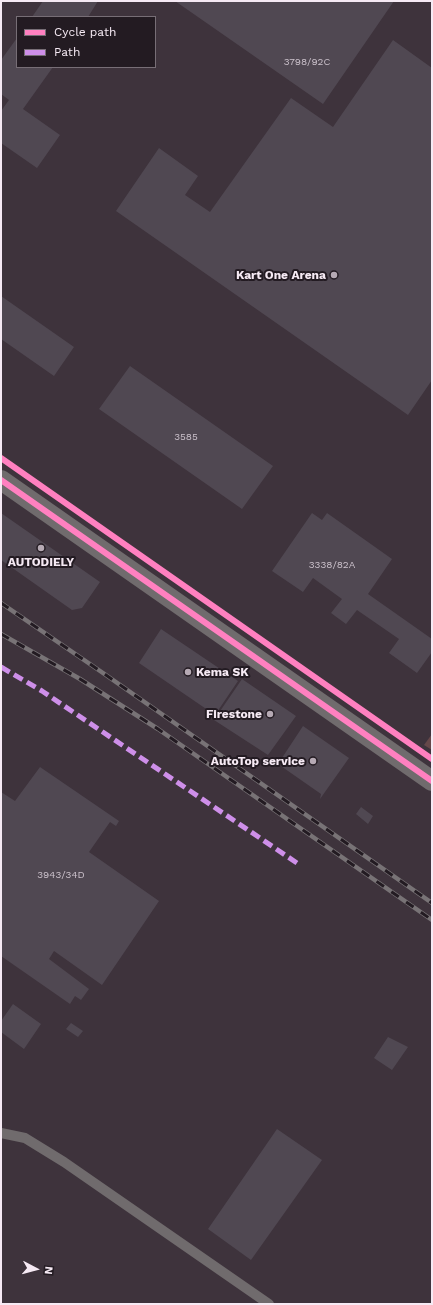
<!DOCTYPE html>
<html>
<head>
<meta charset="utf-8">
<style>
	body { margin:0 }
	#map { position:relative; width:433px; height:1305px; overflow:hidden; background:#3e333c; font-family:"Work Sans",sans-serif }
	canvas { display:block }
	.frame { position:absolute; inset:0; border:2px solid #f6eaf4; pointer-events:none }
	.legend { position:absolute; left:16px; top:16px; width:140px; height:52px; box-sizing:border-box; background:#231b22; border:1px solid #776e76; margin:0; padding:5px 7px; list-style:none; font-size:12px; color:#f6eaf4 }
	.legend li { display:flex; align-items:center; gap:8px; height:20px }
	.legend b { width:20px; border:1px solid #776e76 }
	.north { position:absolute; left:16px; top:1249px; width:40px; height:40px; -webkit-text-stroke:3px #231b22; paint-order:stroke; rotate:96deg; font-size:11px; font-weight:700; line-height:16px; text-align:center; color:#f6eaf4 }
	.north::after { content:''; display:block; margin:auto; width:14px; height:18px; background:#f6eaf4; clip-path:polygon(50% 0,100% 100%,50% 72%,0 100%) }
</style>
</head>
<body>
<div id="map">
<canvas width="433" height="1305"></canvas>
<div class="frame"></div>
<ul class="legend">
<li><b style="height:5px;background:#ff80c0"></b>Cycle path</li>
<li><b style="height:5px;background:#ce8fe9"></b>Path</li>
</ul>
<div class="north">N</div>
</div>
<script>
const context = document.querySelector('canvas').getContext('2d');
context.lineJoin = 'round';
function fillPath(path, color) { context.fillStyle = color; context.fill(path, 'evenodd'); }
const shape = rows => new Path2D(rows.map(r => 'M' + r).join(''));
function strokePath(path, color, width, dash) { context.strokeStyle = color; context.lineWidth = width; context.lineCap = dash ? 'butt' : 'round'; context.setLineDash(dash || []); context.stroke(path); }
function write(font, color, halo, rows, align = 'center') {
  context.font = font + ' "Work Sans",sans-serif'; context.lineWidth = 4; context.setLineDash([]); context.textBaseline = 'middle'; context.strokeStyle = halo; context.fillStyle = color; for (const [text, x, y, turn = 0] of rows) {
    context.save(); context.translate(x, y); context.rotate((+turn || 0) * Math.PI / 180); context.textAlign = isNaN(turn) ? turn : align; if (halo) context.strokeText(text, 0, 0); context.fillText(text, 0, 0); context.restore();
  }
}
const green = shape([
	[432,734,432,750,424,745]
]);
const building = shape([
	[43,1,98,1,88,17,32,17],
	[175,1,394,1,323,104],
	[17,38,17,67,53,67,23,109,60,135,37,168,1,143,1,111,9,100,1,94,1,60],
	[393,40,432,68,432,380,408,415,116,211,159,148,198,176,185,195,210,212,291,98,333,127],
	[1,296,74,347,54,376,1,339],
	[130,366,273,466,242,509,99,409],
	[1,513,100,582,82,608,72,610,1,560],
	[312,513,322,520,327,513,392,559,368,594,432,639,432,652,417,673,389,653,399,639,357,610,346,624,331,613,342,599,313,578,303,592,272,571],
	[161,629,238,681,215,715,139,663],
	[242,679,296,716,268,755,214,720],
	[303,726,349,758,320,799,321,794,278,764],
	[40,767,119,821,116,826,110,822,89,852,159,901,102,985,54,951,49,959,89,989,81,1000,75,996,70,1004,1,956,1,792,15,801],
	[361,807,373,816,368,824,356,814],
	[13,1004,41,1024,24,1049,1,1032,1,1021],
	[71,1023,83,1031,78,1037,66,1029],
	[388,1037,408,1047,392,1070,374,1058],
	[277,1129,322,1160,251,1260,208,1229]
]);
const lane = shape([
	[1,1133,25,1138,64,1162,269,1304]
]);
const street = shape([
	[1,480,432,781]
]);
const rail = shape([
	[1,603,103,673,432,903],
	[1,634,80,679,158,729,432,920]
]);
const quiet = shape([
	[1,667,42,691,297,863]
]);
const cycleway = shape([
	[1,458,432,759],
	[1,480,432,781]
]);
const markers = [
	[334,275,4,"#b6aab4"],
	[41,548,4,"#b6aab4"],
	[188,672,4,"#b6aab4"],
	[270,714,4,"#b6aab4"],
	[313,761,4,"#b6aab4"]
];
const numberNames = [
	["3798/92C",307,62],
	["3585",186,437],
	["3338/82A",332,565],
	["3943/34D",61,875]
];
const poiNames = [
	["Kart One Arena",326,275],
	["AUTODIELY",41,562,"center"],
	["Kema SK",196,672,"left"],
	["Firestone",262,714],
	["AutoTop service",305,761]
];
fillPath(green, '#66484a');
fillPath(building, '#504852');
strokePath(lane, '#706b6d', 10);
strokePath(street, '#706b6d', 20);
strokePath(rail, '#787376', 4.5);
strokePath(rail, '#231b22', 3, [9]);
strokePath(quiet, '#ce8fe9', 5, [10, 5]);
strokePath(cycleway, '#ff80c0', 6);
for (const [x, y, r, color] of markers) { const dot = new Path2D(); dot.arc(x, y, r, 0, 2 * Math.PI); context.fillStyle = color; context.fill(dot); strokePath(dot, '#231b22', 1.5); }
write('10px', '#ccc2cc', null, numberNames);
write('bold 12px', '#f6eaf4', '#231b22', poiNames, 'right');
</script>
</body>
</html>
